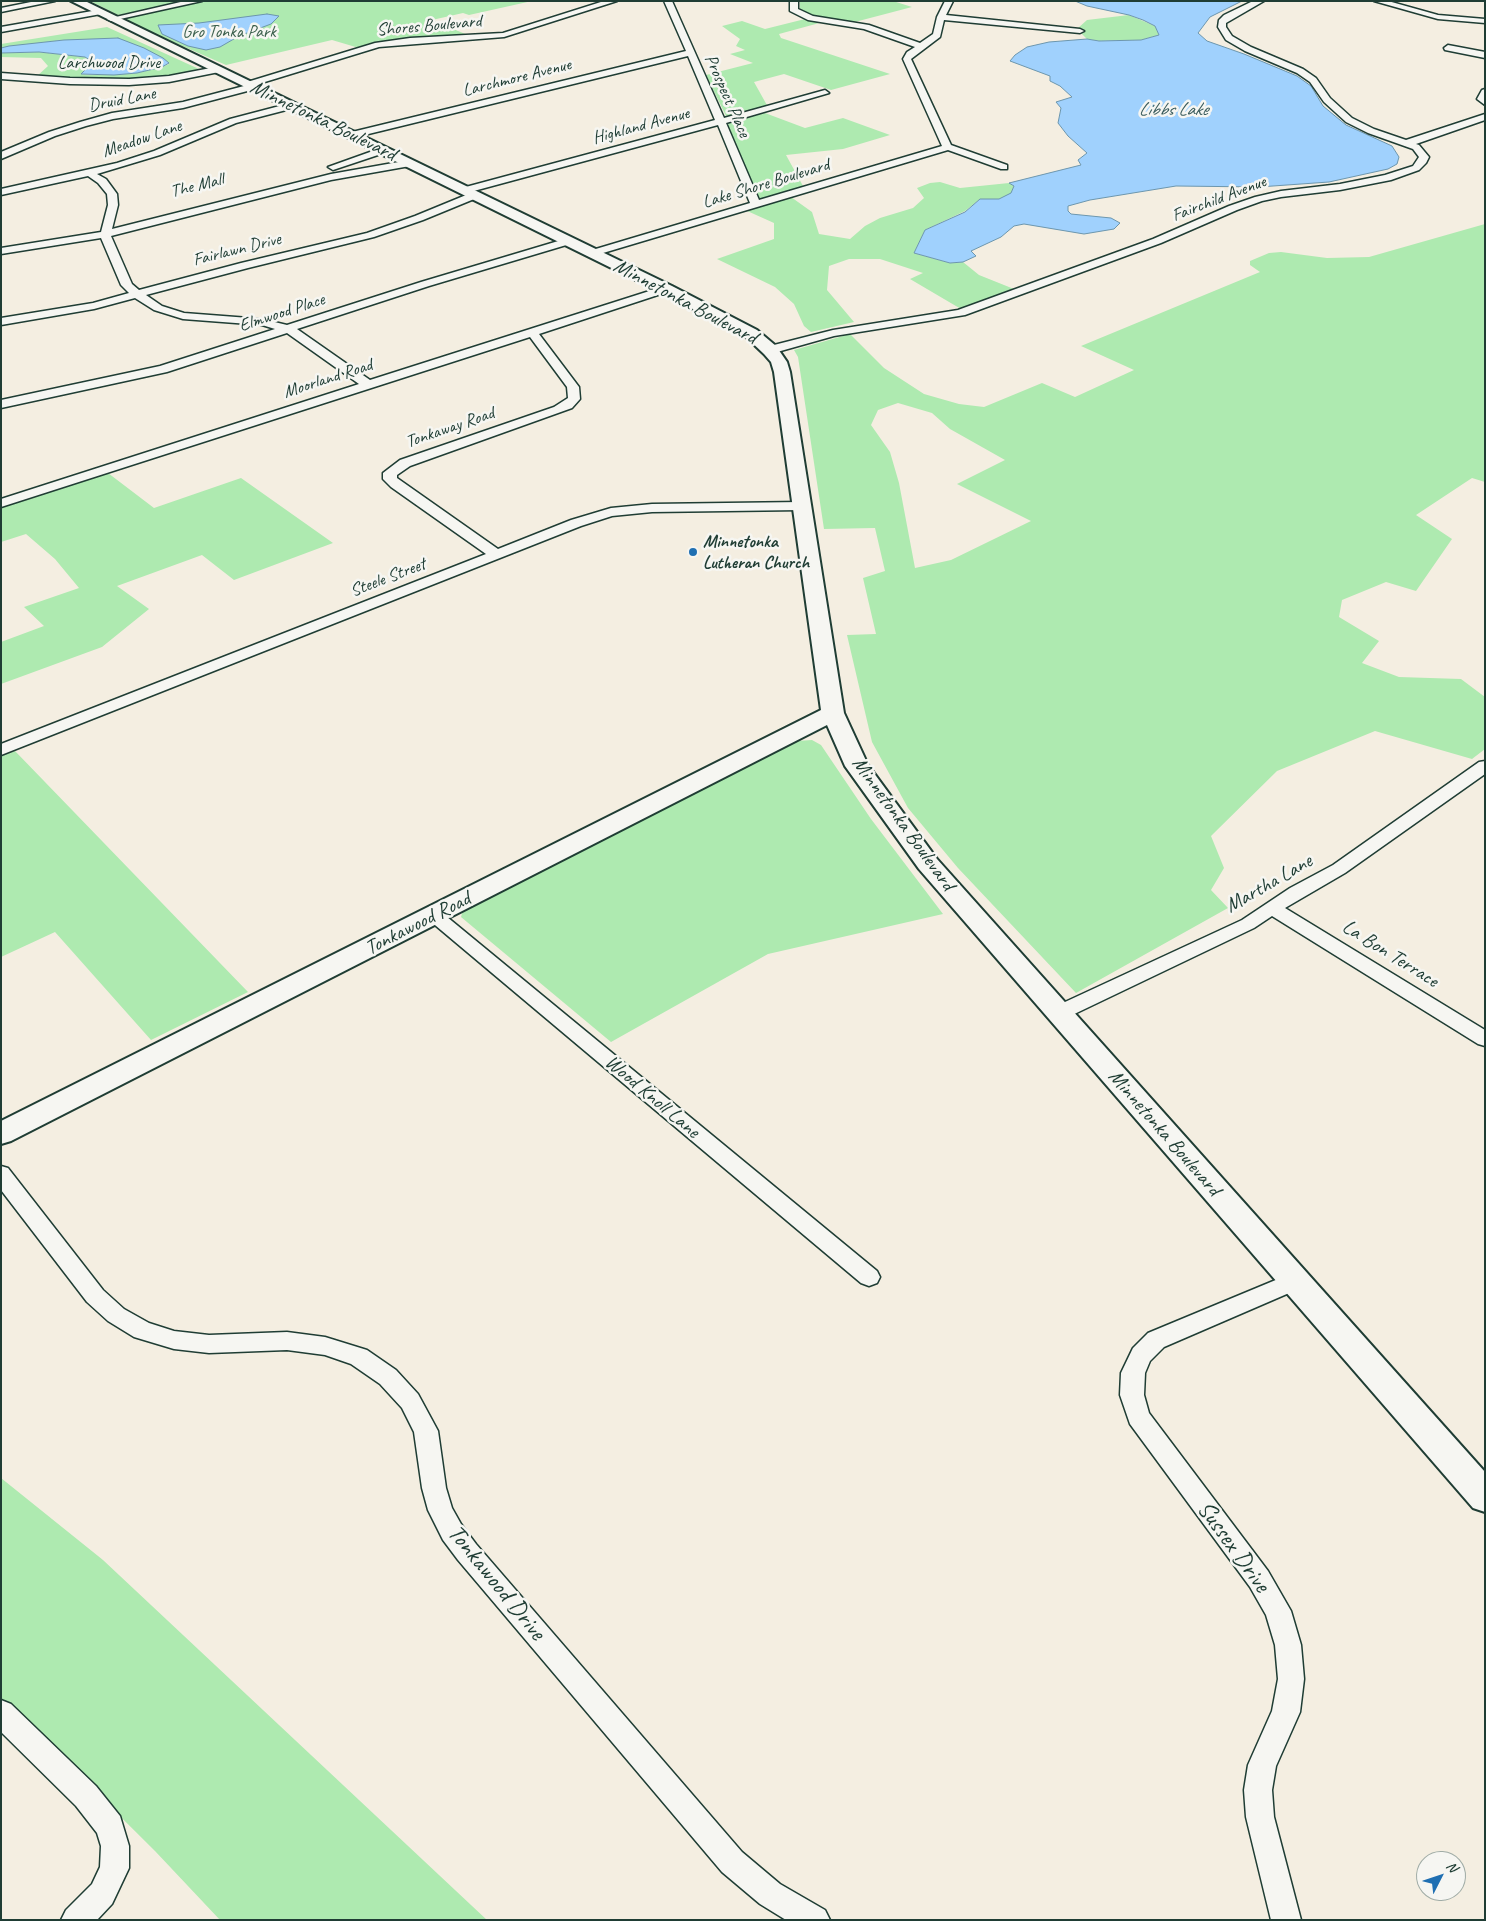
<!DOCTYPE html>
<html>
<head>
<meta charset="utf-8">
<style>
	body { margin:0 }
	#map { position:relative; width:1486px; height:1921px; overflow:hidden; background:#f4eee1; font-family:Caveat,sans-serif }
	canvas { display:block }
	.frame { position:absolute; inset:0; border:2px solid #1f3d34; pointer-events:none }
	.north { position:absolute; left:1416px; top:1851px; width:50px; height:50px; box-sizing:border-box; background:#f6f6f2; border:1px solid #a0aca6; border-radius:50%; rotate:49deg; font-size:14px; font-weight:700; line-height:20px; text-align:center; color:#1f3d34 }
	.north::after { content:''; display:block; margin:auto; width:18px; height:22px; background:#1f6fb2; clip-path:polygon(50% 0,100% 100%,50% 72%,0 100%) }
</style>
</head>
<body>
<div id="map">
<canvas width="1486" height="1921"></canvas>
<div class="frame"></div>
<div class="north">N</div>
</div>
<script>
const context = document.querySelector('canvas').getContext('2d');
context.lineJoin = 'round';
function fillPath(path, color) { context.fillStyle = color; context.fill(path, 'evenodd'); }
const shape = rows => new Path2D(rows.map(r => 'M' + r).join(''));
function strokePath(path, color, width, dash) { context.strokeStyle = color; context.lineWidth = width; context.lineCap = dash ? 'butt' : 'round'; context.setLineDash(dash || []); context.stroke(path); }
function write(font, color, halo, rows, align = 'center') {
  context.font = font + ' Caveat,sans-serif'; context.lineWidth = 5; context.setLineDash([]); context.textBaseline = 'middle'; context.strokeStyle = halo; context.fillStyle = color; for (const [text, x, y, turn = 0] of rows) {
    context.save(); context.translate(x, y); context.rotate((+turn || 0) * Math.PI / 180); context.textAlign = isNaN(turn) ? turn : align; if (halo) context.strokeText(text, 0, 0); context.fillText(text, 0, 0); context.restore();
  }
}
const green = shape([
	[90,1,188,1,118,15],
	[207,1,532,1,469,15,463,13,432,20,470,36,420,37,359,48,332,40,226,65,125,21,126,18,135,15],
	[800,1,893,1,912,7,851,23,815,17,803,12,800,10],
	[1129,15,1155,26,1159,35,1141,40,1099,41,1087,39,1077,29,1087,20],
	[805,19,823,22,779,34,781,38,890,74,831,90,784,74,754,82,768,107,731,117,726,116,706,75,753,63,730,54,745,50,736,46,740,39,722,26,742,21,765,29],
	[107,27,199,69,166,77,130,81,36,77,48,66,41,58,1,57,1,53,39,52,85,57,93,62,81,74,91,75,137,73,162,67,169,64,163,58,87,40,64,40,1,48,1,44],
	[765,113,805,128,843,118,890,135,843,149,786,155,803,186,762,199,759,198,728,125,730,122],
	[940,182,960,188,1009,183,1014,186,1011,194,999,199,980,199,965,211,925,230,914,253,950,263,963,262,979,275,1014,289,961,309,910,279,923,273,880,259,849,259,829,266,827,290,854,322,811,332,804,326,794,304,775,287,717,259,774,239,774,223,745,210,791,197,812,212,819,234,850,239,865,226,880,218,913,208,924,198,917,188,930,183],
	[1485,224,1485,482,1472,478,1416,515,1452,539,1416,591,1386,582,1342,600,1339,617,1379,641,1362,663,1399,677,1461,679,1485,697,1485,749,1472,759,1375,731,1277,771,1211,836,1224,868,1211,890,1228,908,1076,993,958,868,908,808,872,742,847,635,876,634,863,578,885,571,875,528,824,529,798,357,794,350,850,334,884,368,924,394,959,404,984,407,1042,383,1075,397,1134,370,1081,346,1260,272,1250,265,1250,261,1269,253,1281,252,1327,258,1369,257],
	[898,403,932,413,950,429,1005,460,957,484,1031,521,951,560,915,568,899,483,890,452,871,425,878,410],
	[108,473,154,508,241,478,333,543,234,580,202,555,117,586,149,609,102,647,1,684,1,642,44,626,24,607,79,588,55,559,26,534,1,542,1,508],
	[812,740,821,745,871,819,943,914,768,954,611,1042,461,917,463,910,797,741],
	[15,751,248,992,151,1040,55,932,1,957,1,756],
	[1,1478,103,1560,487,1920,220,1920,155,1851,1,1698]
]);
const water = shape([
	[1075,1,1242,1,1210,17,1198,33,1207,41,1244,54,1297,76,1311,86,1323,106,1346,125,1392,146,1399,157,1397,164,1388,169,1329,182,1259,187,1176,186,1090,200,1068,206,1068,211,1071,214,1111,218,1120,223,1114,229,1084,234,1024,224,1014,226,1001,237,971,251,976,256,963,262,950,263,914,253,925,230,965,212,980,199,999,199,1011,193,1014,186,1009,183,1081,165,1078,160,1087,153,1068,136,1058,123,1061,108,1056,102,1072,97,1060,86,1050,81,1050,76,1010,61,1015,55,1027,47,1049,42,1087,39,1099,41,1141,40,1159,35,1155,26,1143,20,1129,15,1087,6,1075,1],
	[267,14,279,16,271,24,239,36,220,47,206,50,188,46,162,34,158,25,199,23,267,14],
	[118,38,144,48,163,58,169,63,162,67,137,73,114,75,81,74,93,62,85,57,39,52,1,53,1,48,9,46,64,40,118,38]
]);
const street = shape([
	[36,1,55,1,1,12,1,8,36,1],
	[185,1,202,1,111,21,107,19,185,1],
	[604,1,617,1,504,37,379,47,255,85,255,89,183,108,113,119,86,126,55,136,1,159,1,152,49,132,80,122,112,113,183,102,244,86,244,83,375,43,410,38,503,33,604,1],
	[664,1,672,1,724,118,825,90,829,93,726,123,759,200,942,146,903,59,907,52,915,47,864,29,808,20,790,11,790,1,798,1,798,9,813,16,869,25,920,43,933,34,937,17,945,1,953,1,946,15,1080,29,1084,31,1080,33,944,20,940,37,911,59,951,145,1007,165,1007,169,1001,169,948,150,593,256,588,253,589,251,750,203,718,125,470,192,466,193,461,190,462,188,715,120,688,56,352,138,347,135,352,132,686,51,664,1],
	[1253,1,1264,1,1226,23,1226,27,1232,36,1251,47,1303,69,1316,78,1330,98,1352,118,1374,129,1406,140,1485,114,1485,120,1416,144,1419,145,1429,157,1426,163,1419,170,1391,180,1340,190,1281,197,1262,201,1237,210,1161,243,965,315,834,336,770,354,766,353,764,350,766,347,833,330,958,310,1153,239,1229,206,1255,197,1281,191,1340,184,1385,175,1413,166,1419,157,1413,149,1368,133,1346,122,1324,102,1310,82,1297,73,1245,51,1226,40,1218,27,1219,20,1224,15,1253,1],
	[1374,1,1388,1,1438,15,1485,19,1485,23,1438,19,1374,1],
	[98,10,102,12,101,14,1,32,1,27,98,10],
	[1448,45,1485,52,1485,58,1445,50,1444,48,1448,45],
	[216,67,219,68,219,72,169,82,129,85,70,84,1,79,1,73,70,78,129,79,169,76,216,67],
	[1485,89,1485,105,1477,99,1482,90,1485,89],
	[291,103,296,106,294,108,236,123,160,155,97,174,106,179,117,194,118,205,112,229,331,174,410,160,415,163,410,166,331,180,111,236,132,284,139,290,241,263,367,233,415,216,471,193,479,193,479,197,423,220,374,237,248,268,146,295,162,306,184,313,262,319,287,325,421,282,565,239,573,239,574,241,573,243,429,286,297,329,370,380,662,287,670,287,672,289,670,291,539,334,579,387,580,399,572,408,410,466,397,475,397,478,498,549,571,520,611,508,652,504,801,502,808,506,801,510,652,512,612,516,581,526,1,755,1,744,486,554,391,487,383,479,383,473,400,460,554,407,568,398,567,387,530,337,1,507,1,499,359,384,287,333,167,372,1,408,1,400,160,366,275,329,262,325,183,319,154,310,135,298,94,309,1,325,1,318,93,303,129,293,121,285,101,238,1,254,1,248,101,232,108,205,107,194,98,183,88,176,1,195,1,189,117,163,154,151,230,119,291,103],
	[384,147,389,150,387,152,333,170,328,167,384,147],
	[1485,761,1485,774,1345,873,1285,908,1485,1030,1485,1046,1478,1044,1272,916,1254,928,1066,1018,1059,1020,1052,1018,1049,1013,1052,1008,1242,920,1290,888,1333,865,1479,762,1485,761],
	[435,910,441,912,877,1271,880,1277,877,1283,869,1286,861,1283,429,920,426,916,429,912,435,910],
	[1,1166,8,1168,103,1290,124,1309,149,1323,174,1331,209,1335,287,1332,325,1337,367,1350,396,1370,418,1394,438,1431,446,1488,452,1508,461,1524,476,1544,742,1852,780,1884,825,1910,830,1920,786,1920,760,1904,722,1872,458,1560,443,1540,428,1510,422,1488,414,1432,402,1408,380,1384,351,1364,325,1355,287,1350,209,1353,174,1349,134,1337,108,1321,87,1302,1,1190,1,1166],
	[1295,1272,1303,1275,1306,1281,1303,1287,1164,1347,1150,1361,1145,1373,1144,1395,1149,1413,1268,1571,1291,1611,1301,1645,1304,1679,1300,1712,1276,1766,1272,1790,1274,1817,1301,1920,1271,1920,1246,1817,1244,1790,1248,1765,1272,1711,1278,1679,1275,1645,1266,1615,1250,1587,1130,1424,1120,1395,1121,1373,1133,1348,1148,1333,1295,1272],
	[1,1700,11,1704,96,1786,120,1816,129,1846,129,1868,112,1904,97,1920,61,1920,66,1910,92,1884,100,1867,101,1846,97,1833,76,1806,1,1732,1,1700]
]);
const secondary = shape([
	[71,1,85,1,672,286,757,330,776,346,787,362,790,372,844,713,868,765,937,859,1485,1472,1485,1512,1473,1508,919,869,845,766,827,725,11,1141,1,1144,1,1121,821,710,774,372,771,362,764,354,745,336,660,292,71,1]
]);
const markers = [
	[693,552,5,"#1f6fb2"]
];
const farStreetnames = [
	["Shores Boulevard",429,26,-5],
	["Larchwood Drive",109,63],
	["Larchmore Avenue",517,78,-14],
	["Prospect Place",727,96,66],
	["Druid Lane",122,100,-11],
	["Highland Avenue",641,126,-15],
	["Meadow Lane",142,139,-19],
	["Lake Shore Boulevard",766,184,-17],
	["The Mall",197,186,-14],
	["Fairchild Avenue",1219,199,-21],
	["Fairlawn Drive",237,250,-14],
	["Elmwood Place",282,313,-18],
	["Moorland Road",328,379,-18],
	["Tonkaway Road",450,428,-19],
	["Steele Street",388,578,-21]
];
const farParknames = [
	["Gro Tonka Park",229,32]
];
const farPoinames = [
	["Minnetonka",703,542],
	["Lutheran Church",703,563]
];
const farWaternames = [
	["Libbs Lake",1173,110]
];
const streetNames = [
	["Minnetonka Boulevard",323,121,26],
	["Minnetonka Boulevard",685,302,28],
	["Minnetonka Boulevard",903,824,54],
	["Martha Lane",1269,884,-30],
	["Tonkawood Road",418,924,-27],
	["La Bon Terrace",1390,954,32],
	["Wood Knoll Lane",652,1097,40],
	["Minnetonka Boulevard",1164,1133,49]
];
const nearStreetnames = [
	["Sussex Drive",1233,1547,54],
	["Tonkawood Drive",496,1583,51]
];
fillPath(green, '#aeeab0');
fillPath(water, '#a0d1fd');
strokePath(water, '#6c96ad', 1);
strokePath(street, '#1f3d34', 3);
strokePath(secondary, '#1f3d34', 4);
fillPath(street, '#f6f6f2');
fillPath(secondary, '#f6f6f2');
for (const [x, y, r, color] of markers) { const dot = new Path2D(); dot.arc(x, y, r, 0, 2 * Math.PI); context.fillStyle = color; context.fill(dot); strokePath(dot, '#f6f6f2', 2); }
write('18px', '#1f3d34', '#f6f6f2', farStreetnames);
write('18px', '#3c604d', '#f6f6f2', farParknames);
write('bold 18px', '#1f3d34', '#f6f6f2', farPoinames, 'left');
write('italic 19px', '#395b5c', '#f6f6f2', farWaternames);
write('21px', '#1f3d34', '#f6f6f2', streetNames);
write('25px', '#1f3d34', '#f6f6f2', nearStreetnames);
</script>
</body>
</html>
